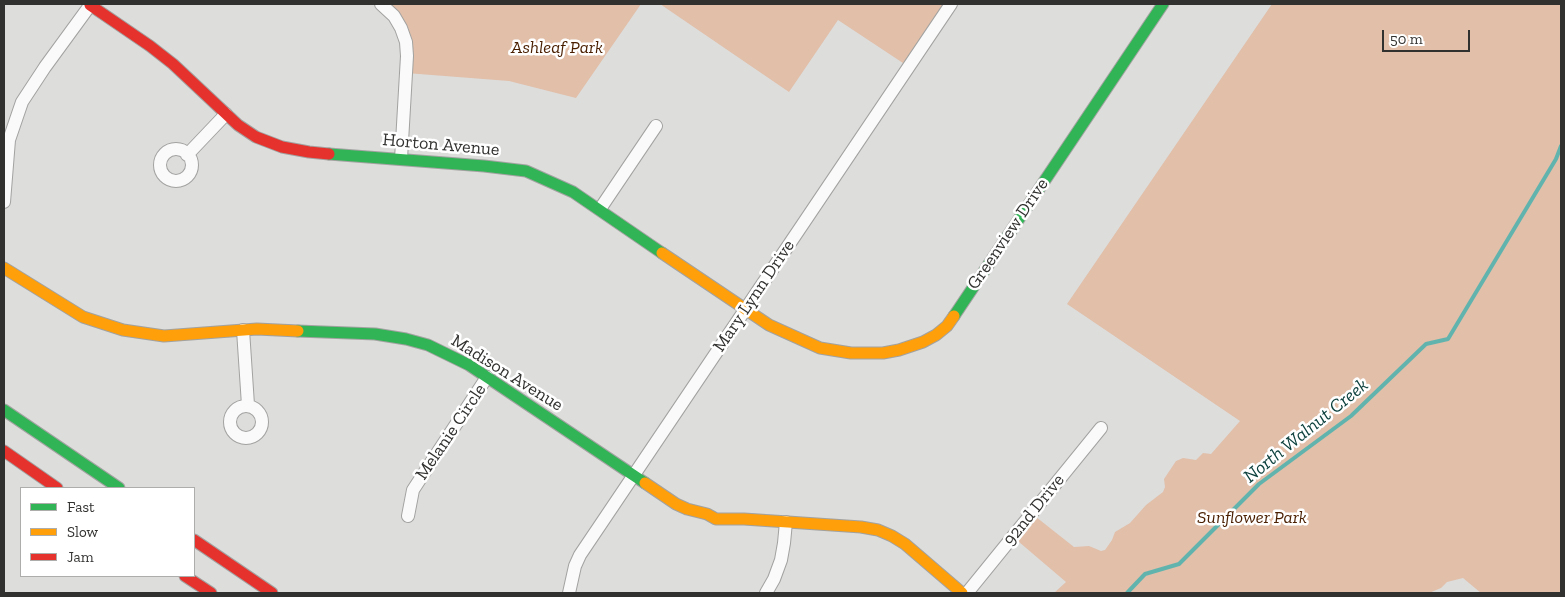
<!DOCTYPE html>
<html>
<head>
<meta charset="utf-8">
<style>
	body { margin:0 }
	#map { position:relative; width:1565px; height:597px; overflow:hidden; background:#dddddc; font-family:"Zilla Slab",serif }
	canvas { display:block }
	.frame { position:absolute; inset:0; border:5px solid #313130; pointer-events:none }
	.legend { position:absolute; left:20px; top:487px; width:175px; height:90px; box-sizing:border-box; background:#fff; border:1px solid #adadac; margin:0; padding:6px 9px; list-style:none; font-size:15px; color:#313130 }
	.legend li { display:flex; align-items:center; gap:10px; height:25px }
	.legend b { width:25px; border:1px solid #adadac }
	.scale { position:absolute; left:1382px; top:30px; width:88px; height:22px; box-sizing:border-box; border:2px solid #313130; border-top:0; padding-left:6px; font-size:15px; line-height:18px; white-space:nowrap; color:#313130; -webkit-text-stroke:4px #fff; paint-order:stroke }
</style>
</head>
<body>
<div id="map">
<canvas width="1565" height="597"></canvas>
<div class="frame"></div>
<ul class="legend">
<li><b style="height:6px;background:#30b455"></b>Fast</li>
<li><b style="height:6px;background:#ff9f0a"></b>Slow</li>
<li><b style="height:6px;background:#e5322d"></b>Jam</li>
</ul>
<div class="scale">50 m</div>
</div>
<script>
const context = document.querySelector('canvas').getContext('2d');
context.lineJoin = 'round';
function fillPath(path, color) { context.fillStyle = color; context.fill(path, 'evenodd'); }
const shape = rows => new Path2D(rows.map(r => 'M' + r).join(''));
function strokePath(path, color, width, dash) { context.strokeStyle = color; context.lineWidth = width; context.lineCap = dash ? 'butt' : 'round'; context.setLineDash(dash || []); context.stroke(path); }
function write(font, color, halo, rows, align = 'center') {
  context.font = font + ' "Zilla Slab",serif'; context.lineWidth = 5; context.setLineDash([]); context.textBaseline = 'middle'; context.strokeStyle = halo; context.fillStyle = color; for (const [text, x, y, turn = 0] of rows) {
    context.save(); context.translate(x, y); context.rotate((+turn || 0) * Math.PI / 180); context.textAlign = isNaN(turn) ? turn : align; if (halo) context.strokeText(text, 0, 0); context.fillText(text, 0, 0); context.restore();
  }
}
const green = shape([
	[381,4,641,4,576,98,509,81,406,73,406,42],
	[660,4,951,4,909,67,838,20,789,92],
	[1272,4,1561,4,1561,593,1481,593,1463,578,1447,582,1441,588,1429,593,1054,593,1066,582,1012,536,1031,513,1074,547,1089,546,1101,551,1105,550,1112,540,1115,532,1130,523,1146,505,1163,492,1165,487,1164,479,1176,461,1183,458,1196,460,1203,453,1211,454,1240,421,1067,304]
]);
const stream = shape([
	[1127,593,1145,574,1179,564,1259,484,1351,416,1426,344,1448,339,1556,159,1561,146]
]);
const street = shape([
	[381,4,394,16,401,28,406,42,407,56,401,159],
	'160 165a16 16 0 1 1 32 0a16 16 0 1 1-32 0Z',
	[187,155,226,114],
	[4,202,9,140,22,102,45,67,91,4],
	[600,209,656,126],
	[243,330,248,405],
	'230 422a16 16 0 1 1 32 0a16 16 0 1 1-32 0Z',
	[408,516,413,490,487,377],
	[569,593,575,566,580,555,951,4],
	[766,593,774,579,781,560,784,543,786,522],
	[967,593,1101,428]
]);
const fast = shape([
	[329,154,484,166,526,171,573,192,662,253],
	[954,316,1163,4],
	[298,331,375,334,406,339,428,345,469,365,645,483],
	[4,410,119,488]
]);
const slow = shape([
	[662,253,769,325,820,348,851,353,883,353,899,350,923,342,936,335,947,326,954,316],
	[4,268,83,317,123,330,164,336,257,329,298,331],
	[645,483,676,504,687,509,707,514,716,519,744,519,861,527,878,530,892,536,905,544,962,593]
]);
const jam = shape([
	[90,5,150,46,173,64,238,125,256,137,282,147,309,152,329,154],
	[4,451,57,488],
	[194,540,272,593],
	[185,576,211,593]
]);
const parkNames = [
	["Ashleaf Park",557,48],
	["Sunflower Park",1252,518]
];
const streetNames = [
	["Horton Avenue",441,145,5],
	["Greenview Drive",1008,234,-56],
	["Mary Lynn Drive",754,296,-56],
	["Madison Avenue",507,373,32],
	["Melanie Circle",451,432,-56],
	["92nd Drive",1034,510,-51]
];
const waterNames = [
	["North Walnut Creek",1306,431,-39]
];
fillPath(green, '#e1bfa9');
strokePath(stream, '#61b4ae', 4);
strokePath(street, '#a2a2a1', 14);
strokePath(fast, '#a2a2a1', 13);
strokePath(slow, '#a2a2a1', 13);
strokePath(jam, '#a2a2a1', 13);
strokePath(street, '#fafafa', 12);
strokePath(fast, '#30b455', 11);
strokePath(slow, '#ff9f0a', 11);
strokePath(jam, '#e5322d', 11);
write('italic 18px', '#4a1f00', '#fff', parkNames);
write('18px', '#313130', '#fff', streetNames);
write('italic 19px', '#0d413e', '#fff', waterNames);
</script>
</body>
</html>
